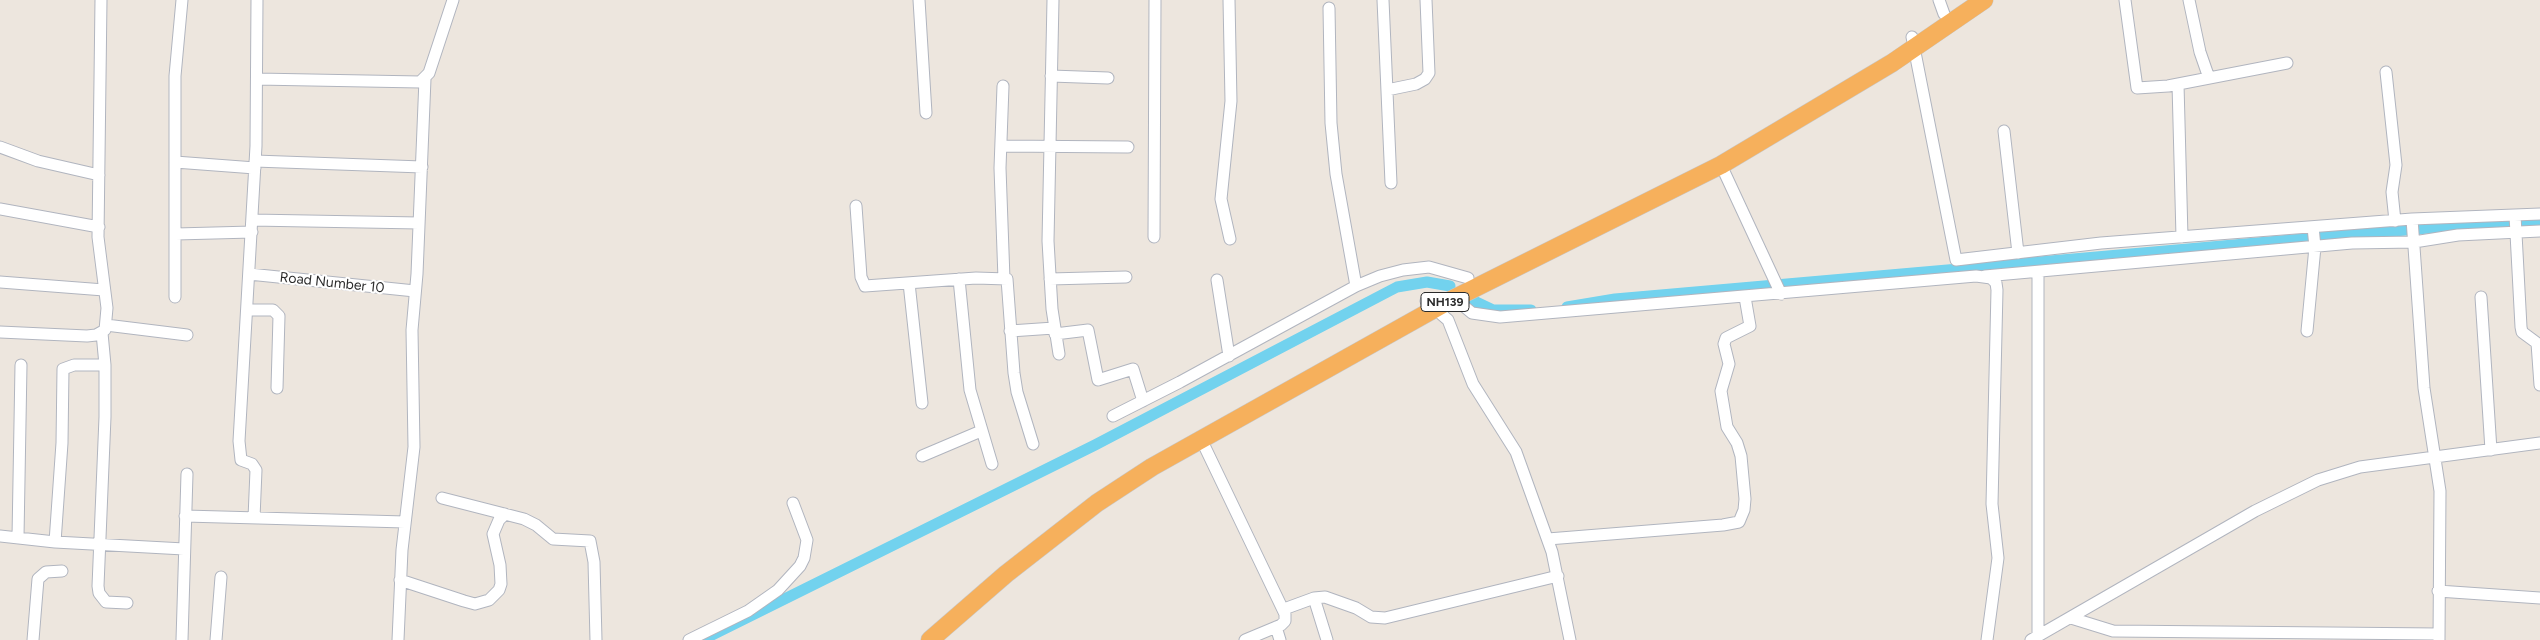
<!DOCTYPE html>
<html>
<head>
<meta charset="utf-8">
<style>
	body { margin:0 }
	canvas { display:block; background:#ede6de }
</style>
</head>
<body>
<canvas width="2540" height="640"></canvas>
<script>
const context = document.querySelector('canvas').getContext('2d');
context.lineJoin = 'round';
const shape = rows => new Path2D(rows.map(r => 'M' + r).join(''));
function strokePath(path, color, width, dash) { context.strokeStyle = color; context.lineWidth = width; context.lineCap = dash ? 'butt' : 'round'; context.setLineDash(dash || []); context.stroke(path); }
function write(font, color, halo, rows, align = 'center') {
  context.font = font + ' Figtree,sans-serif'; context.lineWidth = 4; context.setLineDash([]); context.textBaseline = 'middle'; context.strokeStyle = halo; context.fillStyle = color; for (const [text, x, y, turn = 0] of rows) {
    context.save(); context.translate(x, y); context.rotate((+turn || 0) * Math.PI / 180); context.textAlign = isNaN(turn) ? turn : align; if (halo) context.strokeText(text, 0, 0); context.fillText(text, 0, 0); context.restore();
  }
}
const canal = shape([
	[1472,300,1493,310,1531,310],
	[1567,307,1615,299,2440,227,2540,222],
	[702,640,1095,445,1397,287,1427,282,1450,286]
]);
const minor = shape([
	[919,0,926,113],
	[1053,0,1048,241,1052,309,1059,354],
	[1229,0,1231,101,1221,199,1230,239],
	[1383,0,1391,183],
	[1939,0,1944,14],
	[2125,0,2137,88,2168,86,2287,63],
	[2189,0,2200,52,2209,78],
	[1329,8,1331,123,1336,174,1356,286],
	[1912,37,1956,260,2101,243,2412,219,2540,214],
	[2386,72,2396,165,2392,192,2395,221],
	[1051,76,1108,78],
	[257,79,420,82,429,73,453,0],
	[2178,84,2182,237],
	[1003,86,1000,168,1004,279],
	[1387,90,1416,84,1425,79,1429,73,1426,0],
	[2004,131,2018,253],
	[1001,146,1128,147],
	[0,147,38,161,99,175],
	[255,161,422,167],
	[175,162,255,168],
	[1721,165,1781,294],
	[856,206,861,277,865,286,976,278,1007,279,1014,373,1017,392,1033,444],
	[0,209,99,227],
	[2515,215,2521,327,2522,332,2537,343,2540,385],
	[2412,219,2424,388,2440,491,2439,640],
	[252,220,419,223],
	[176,234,252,232],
	[1154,237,1155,0],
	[249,274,415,291],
	[1985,276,2352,243,2414,242,2458,235,2540,231],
	[959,279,970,390,992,464],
	[1050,279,1126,277],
	[1217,280,1229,356],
	[0,282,104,290],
	[909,283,922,403],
	[175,297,175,76,182,0],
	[2481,297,2491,450],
	[1454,298,1472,313,1500,317,1976,276,1991,278,1996,283,1997,290,1992,504,1998,558,1987,640],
	[1426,301,1448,320,1473,384,1516,452,1552,552,1570,640],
	[247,310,273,310,279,316,277,388],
	[106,325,187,335],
	[1010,331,1054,328],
	[2307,331,2315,247,2313,227],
	[0,332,87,336,96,335,105,330,107,308,98,237,101,0],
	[102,333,105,365,105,417,98,586,99,593,106,602,127,603],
	[1055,334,1088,330,1098,380,1133,369,1143,401],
	[1113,416,1180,382,1356,286,1380,276,1403,270,1429,267,1468,278],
	[1201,439,1285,614,1285,621,1281,625,1245,640],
	[922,456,981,431],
	[442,498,524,519,536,525,553,539,590,541,594,562,596,640],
	[185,516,405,522],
	[254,518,256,470,252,464,241,460,239,441,256,146,257,0],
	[0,536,55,542,184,549],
	[18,537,21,365],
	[1548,539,1723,525,1739,522,1744,510,1745,499,1741,456,1737,443,1727,427,1721,391,1729,364,1724,344,1726,338,1750,326,1745,297],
	[55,542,62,443,63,369,74,365,105,365],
	[400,580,464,601,475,604,489,600,499,590,501,584,500,565,493,534,499,520,505,514],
	[2438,591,2540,598],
	[1314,598,1327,640],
	[1284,609,1314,598,1325,597,1356,608,1371,617,1385,618,1558,576],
	[2071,618,2113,631,2438,634],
	[1276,627,1280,640],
	[2038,636,2038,272],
	[33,640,38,579,46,572,62,571],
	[182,640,187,474],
	[216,640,221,577],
	[398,640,402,550,414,447,412,330,417,274,425,79],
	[689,640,748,611,778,590,800,566,804,558,807,540,793,503],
	[2031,640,2255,511,2318,480,2360,467,2540,443]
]);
const trunk = shape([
	[930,640,1006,574,1097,503,1152,467,1445,303,1721,165,1892,63,1984,0]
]);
const shields = [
	[1445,302,48]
];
const shieldNames = [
	["NH139",1445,302]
];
const streetNames = [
	["Road Number 10",332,283,6]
];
strokePath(canal, '#72d2ee', 11);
strokePath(minor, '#b1b5bf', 13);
strokePath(trunk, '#c8c8c8', 19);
strokePath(minor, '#fff', 11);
strokePath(trunk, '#f6b05c', 18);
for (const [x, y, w] of shields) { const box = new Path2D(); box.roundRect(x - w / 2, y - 9.5, w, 19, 4); context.fillStyle = '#fff'; context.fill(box); strokePath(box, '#2b2b2b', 1); }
write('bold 12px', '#2b2b2b', null, shieldNames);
write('14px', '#2b2b2b', '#fff', streetNames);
</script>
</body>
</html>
